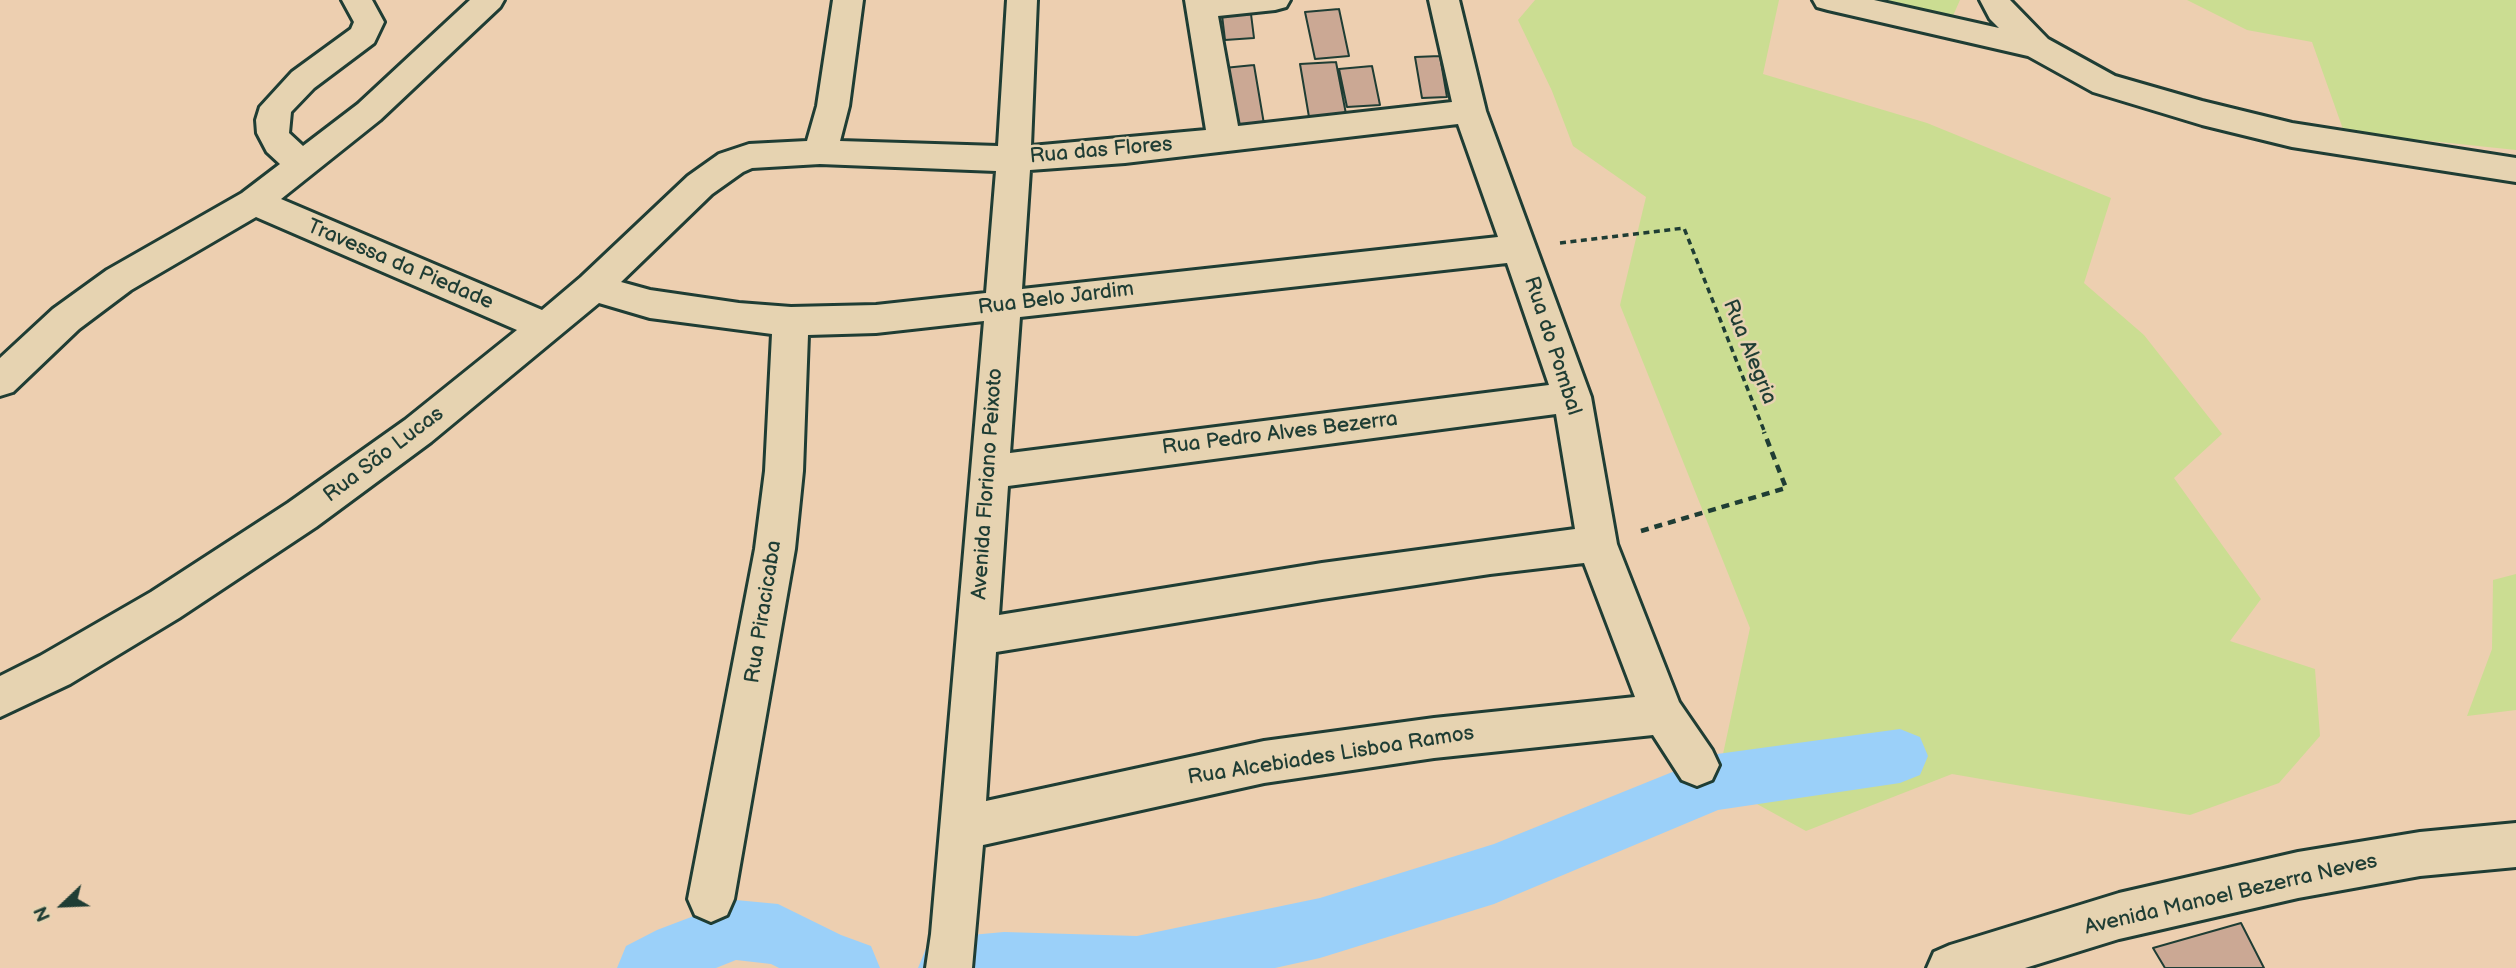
<!DOCTYPE html>
<html>
<head>
<meta charset="utf-8">
<style>
	body { margin:0 }
	#map { position:relative; width:2516px; height:968px; overflow:hidden; background:#edcfb0; font-family:"Balsamiq Sans",sans-serif }
	canvas { display:block }
	.north { position:absolute; left:28px; top:870px; width:70px; height:70px; -webkit-text-stroke:5px #e6d3b1; paint-order:stroke; rotate:247deg; font-size:19px; font-weight:700; line-height:28px; text-align:center; color:#1f3d34 }
	.north::after { content:''; display:block; margin:auto; width:24px; height:32px; background:#1f3d34; clip-path:polygon(50% 0,100% 100%,50% 72%,0 100%) }
</style>
</head>
<body>
<div id="map">
<canvas width="2516" height="968"></canvas>
<div class="north">N</div>
</div>
<script>
const context = document.querySelector('canvas').getContext('2d');
context.lineJoin = 'round';
function fillPath(path, color) { context.fillStyle = color; context.fill(path, 'evenodd'); }
const shape = rows => new Path2D(rows.map(r => 'M' + r).join(''));
function strokePath(path, color, width, dash) { context.strokeStyle = color; context.lineWidth = width; context.lineCap = dash ? 'butt' : 'round'; context.setLineDash(dash || []); context.stroke(path); }
function write(font, color, halo, rows, align = 'center') {
  context.font = font + ' "Balsamiq Sans",sans-serif'; context.lineWidth = 5; context.setLineDash([]); context.textBaseline = 'middle'; context.strokeStyle = halo; context.fillStyle = color; for (const [text, x, y, turn = 0] of rows) {
    context.save(); context.translate(x, y); context.rotate((+turn || 0) * Math.PI / 180); context.textAlign = isNaN(turn) ? turn : align; if (halo) context.strokeText(text, 0, 0); context.fillText(text, 0, 0); context.restore();
  }
}
const green = shape([
	[1535,0,1779,0,1763,74,1927,123,2111,198,2084,283,2144,335,2222,434,2174,478,2261,599,2230,641,2315,669,2320,736,2279,783,2190,815,1952,774,1806,831,1717,782,1750,628,1620,305,1646,197,1573,146,1552,91,1518,20],
	[1886,0,1960,0,1952,18],
	[2187,0,2516,0,2516,150,2344,132,2312,42,2247,30],
	[2516,574,2516,710,2467,716,2492,649,2493,580]
]);
const canal = shape([
	[1900,729,1920,737,1928,756,1920,775,1900,783,1718,810,1494,904,1320,958,1275,968,918,968,927,946,949,937,1004,932,1137,936,1320,898,1494,844,1717,754,1900,729],
	[736,900,778,904,841,935,871,946,880,968,779,968,771,964,736,960,716,968,617,968,626,946,657,930,736,900]
]);
const building = shape([
	[1339,9,1349,56,1315,59,1305,12,1339,9],
	[1251,14,1254,38,1225,40,1222,15,1251,14],
	[1440,56,1447,97,1422,98,1415,57,1440,56],
	[1336,62,1346,114,1309,117,1300,64,1336,62],
	[1254,65,1264,124,1233,127,1224,68,1254,65],
	[1372,66,1380,105,1347,107,1339,69,1372,66],
	[2241,923,2264,968,2165,968,2153,948,2241,923]
]);
const pathFar1 = shape([
	[1560,243,1684,228,1765,433]
]);
const path = shape([
	[1641,531,1786,488,1764,432]
]);
const minor = shape([
	[342,0,372,0,384,22,374,43,314,88,291,112,289,133,303,146,358,104,470,0,504,0,500,7,380,120,281,199,542,310,581,277,688,176,719,154,749,144,807,141,817,106,833,0,863,0,849,106,840,141,998,146,1007,0,1037,0,1031,146,1206,130,1185,0,1290,0,1286,7,1275,10,1218,16,1238,126,1452,102,1429,0,1459,0,1486,111,1591,397,1617,544,1679,702,1712,750,1719,765,1712,780,1697,786,1682,780,1653,735,1434,758,1264,783,983,845,972,968,926,968,931,934,984,321,876,333,808,335,803,471,795,549,734,899,727,915,711,922,695,915,688,899,755,549,765,471,772,334,650,318,599,303,431,442,316,527,179,618,70,684,0,717,0,676,40,656,151,592,288,503,405,420,517,330,256,217,131,290,79,329,13,392,0,396,0,358,53,309,107,270,242,193,280,164,267,152,257,133,256,120,260,107,292,72,351,29,354,22,342,0],
	[1458,124,1498,237,1022,289,1030,170,1125,163,1458,124],
	[820,164,996,171,986,293,876,305,791,307,739,303,650,290,621,282,712,194,743,172,752,168,820,164],
	[1507,263,1549,385,1010,453,1020,317,1507,263],
	[1556,414,1575,529,1322,563,999,615,1008,486,1556,414],
	[1584,563,1635,697,1434,718,1264,741,986,801,996,652,1322,599,1490,574,1584,563],
	[1813,0,1874,0,1999,28,1990,19,1980,0,2010,0,2048,39,2115,76,2202,101,2292,123,2516,158,2516,182,2292,147,2202,125,2093,92,2028,56,1828,10,1817,7,1813,0],
	[2516,823,2516,867,2420,876,2298,898,2119,939,2025,968,1927,968,1934,952,1950,945,2119,893,2298,852,2420,832,2516,823]
]);
const streetNames = [
	["Rua das Flores",1101,151,-5],
	["Travessa da Piedade",400,265,23],
	["Rua Belo Jardim",1056,299,-7],
	["Rua do Pombal",1552,346,72],
	["Rua Alegria",1749,352,68],
	["Rua Pedro Alves Bezerra",1280,434,-7],
	["Rua São Lucas",384,455,-37],
	["Avenida Floriano Peixoto",988,484,-86],
	["Rua Piracicaba",764,612,-81],
	["Rua Alcebiades Lisboa Ramos",1331,756,-9],
	["Avenida Manoel Bezerra Neves",2231,895,-13]
];
fillPath(green, '#cbdd92');
fillPath(canal, '#9bd0f9');
fillPath(building, '#cba894');
strokePath(building, '#1f3d34', 2);
strokePath(minor, '#1f3d34', 6);
strokePath(pathFar1, '#1f3d34', 3.5, [6, 4.5]);
strokePath(path, '#1f3d34', 4.5, [8, 6]);
fillPath(minor, '#e6d3b1');
write('21px', '#1f3d34', '#e6d3b1', streetNames);
</script>
</body>
</html>
